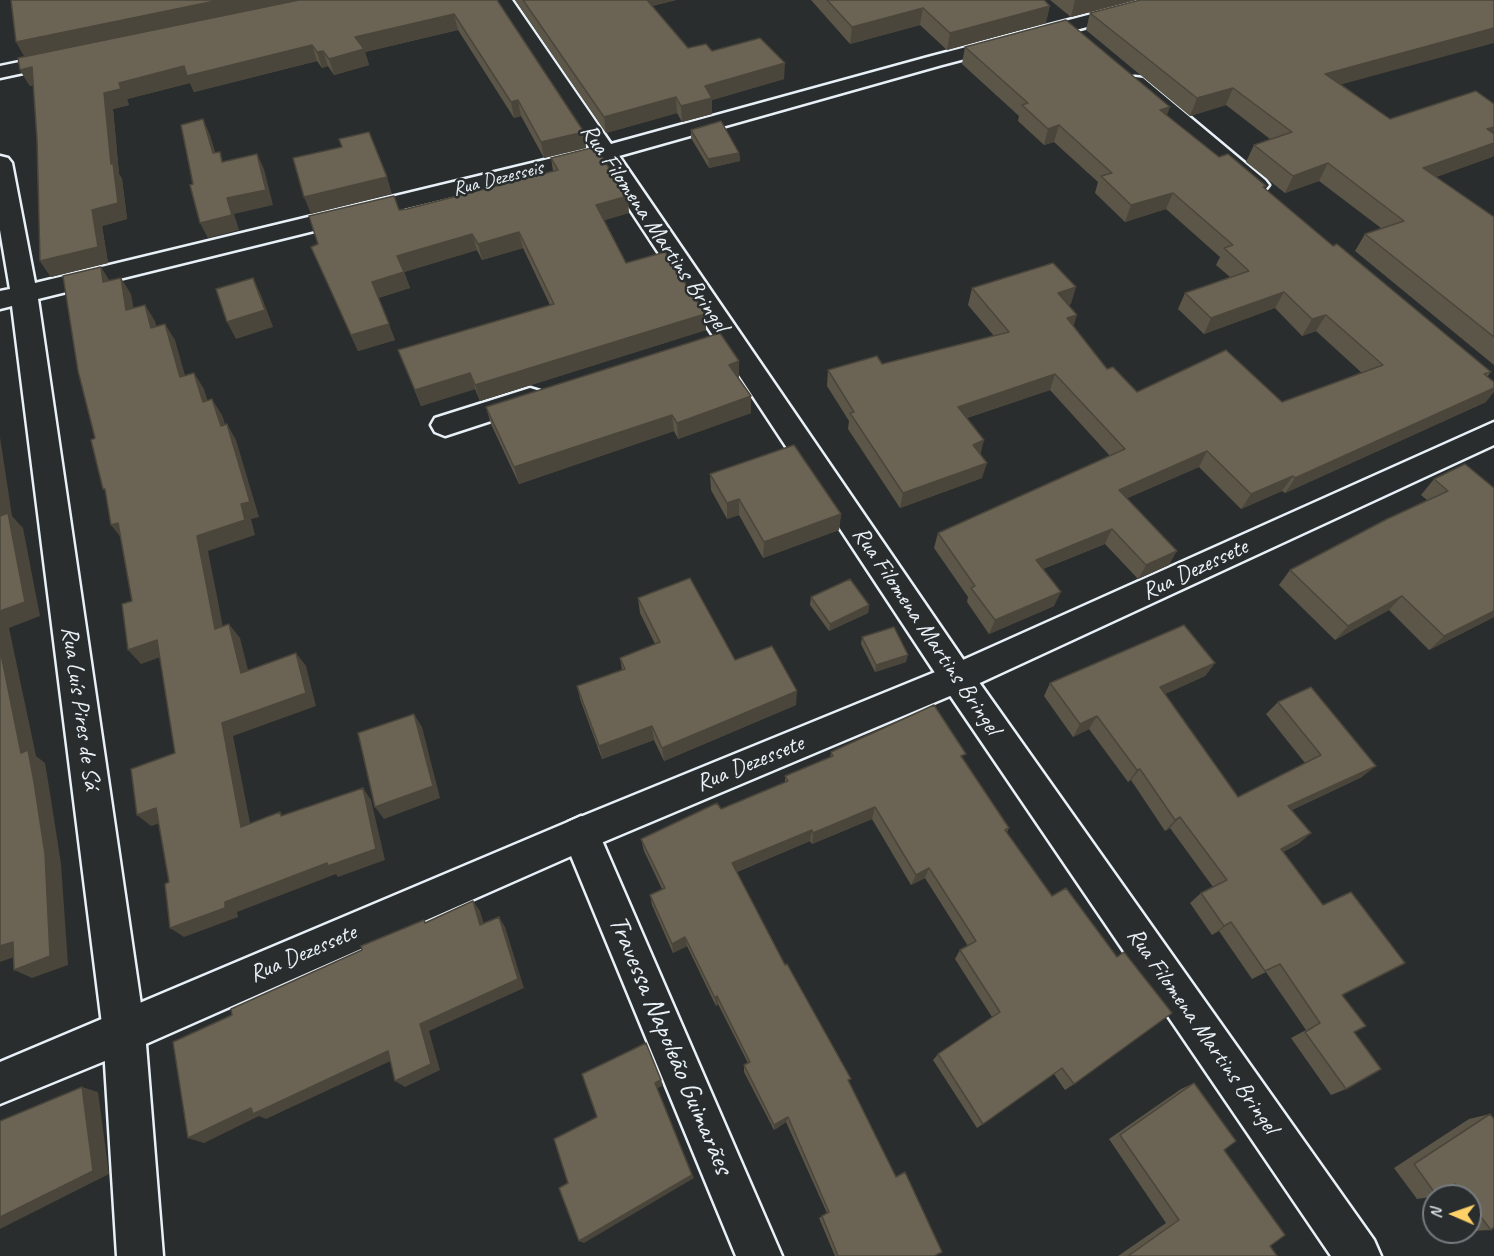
<!DOCTYPE html>
<html>
<head>
<meta charset="utf-8">
<style>
	body { margin:0 }
	#map { position:relative; width:1494px; height:1256px; overflow:hidden; background:#2a2d2e; font-family:Caveat,sans-serif }
	canvas { display:block }
	.north { position:absolute; left:1422px; top:1184px; width:60px; height:60px; box-sizing:border-box; background:#2a2d2e; border:2px solid #767b7f; border-radius:50%; rotate:272deg; font-size:16px; font-weight:700; line-height:24px; text-align:center; color:#e8f1f8 }
	.north::after { content:''; display:block; margin:auto; width:21px; height:27px; background:#ffd166; clip-path:polygon(50% 0,100% 100%,50% 72%,0 100%) }
</style>
</head>
<body>
<div id="map">
<canvas width="1494" height="1256"></canvas>
<div class="north">N</div>
</div>
<script>
const context = document.querySelector('canvas').getContext('2d');
context.lineJoin = 'round';
const shape = rows => new Path2D(rows.map(r => 'M' + r).join(''));
function strokePath(path, color, width, dash) { context.strokeStyle = color; context.lineWidth = width; context.lineCap = dash ? 'butt' : 'round'; context.setLineDash(dash || []); context.stroke(path); }
function fillPath(path, color) { context.fillStyle = color; context.fill(path, 'evenodd'); }
function write(font, color, halo, rows, align = 'center') {
  context.font = font + ' Caveat,sans-serif'; context.lineWidth = 5; context.setLineDash([]); context.textBaseline = 'middle'; context.strokeStyle = halo; context.fillStyle = color; for (const [text, x, y, turn = 0] of rows) {
    context.save(); context.translate(x, y); context.rotate((+turn || 0) * Math.PI / 180); context.textAlign = isNaN(turn) ? turn : align; if (halo) context.strokeText(text, 0, 0); context.fillText(text, 0, 0); context.restore();
  }
}
const street = shape([
	[492,0,512,0,611,144,928,57,1145,0,1178,0,1175,4,942,65,619,156,969,668,1374,1240,1381,1256,1331,1256,945,688,598,161,38,299,145,1032,163,1256,117,1256,103,1032,12,306,0,309,0,291,10,289,0,230,0,156,8,158,12,163,35,283,590,149,492,0],
	[63,53,70,55,74,59,70,63,0,78,0,66,63,53],
	[1135,77,1143,78,1265,180,1269,185,1265,190,1257,192,1249,190,1127,88,1124,83,1127,78,1135,77],
	[530,388,540,391,544,398,540,405,445,436,435,432,431,425,435,418,530,388],
	[581,816,594,822,782,1256,736,1256,562,834,568,822,581,816]
]);
const secondary = shape([
	[1494,422,1494,445,969,688,594,846,139,1047,0,1104,0,1062,568,822,945,668,1494,422]
]);
const wall = shape([
	[497,0,584,132,586,148,544,158,521,116,514,118,458,30,365,52,369,65,334,75,328,66,322,68,317,61,194,92,190,83,127,99,129,105,113,109,119,174,122,179,127,219,102,226,108,263,51,277,40,261,37,139,33,85,30,86,20,70],
	[515,0,676,0,652,6,688,48,712,51,784,79,712,100,712,114,682,122,677,113,606,133],
	[811,0,1044,0,1046,23,947,50,920,25,850,44],
	[1050,0,1136,0,1071,17],
	[1090,13,1341,84,1390,119,1494,104,1494,155,1492,157,1436,177,1494,217,1494,365,1355,251,1365,234,1381,228,1319,181,1285,193,1246,162,1254,145,1270,139,1226,105,1190,116,1086,30],
	[965,47,1167,116,1219,157,1265,189,1333,246,1491,372,1487,377,1486,402,1285,493,1282,491,1241,509,1199,467,1127,498,1169,565,1138,579,1105,544,1043,569,1054,606,989,634,967,602,968,597,934,548,938,533,1110,456,1050,390,967,418,981,454,982,478,900,508,848,429,849,421,827,386,828,370,882,364,994,336,968,305,972,288,1071,304,1068,305,1073,326,1107,369,1137,392,1282,402,1362,373,1316,331,1302,336,1275,308,1204,334,1178,309,1185,293,1230,277,1216,265,1220,257,1166,209,1125,222,1095,193,1098,182,1054,142,1044,145,1018,121,1019,116,962,64],
	[691,130,739,153,740,161,709,168,691,138],
	[551,158,629,213,604,220,626,263,705,314,706,330,480,401,475,389,421,406,398,350,550,305,523,248,482,260,477,250,404,272,410,288,378,298,395,340,358,351,311,247,399,210,407,209,553,171],
	[738,378,751,396,751,413,678,439,674,431,519,484,491,424,486,407],
	[1465,464,1494,617,1429,650,1389,610,1335,640,1279,585,1290,570,1427,500,1421,495,1434,479],
	[710,474,841,514,839,530,763,558,739,515,727,519,711,490],
	[811,597,869,605,868,613,829,631,810,605],
	[638,598,735,660,796,705,664,761,654,740,602,759,580,699,577,686,622,670,620,658,655,644,640,613],
	[862,637,906,662,875,672,861,644],
	[1215,663,1205,676,1165,694,1238,797,1305,763,1266,714,1278,702,1362,777,1292,810,1311,833,1298,844,1283,852,1342,995,1354,1032,1346,1089,1331,1095,1291,1038,1306,1030,1266,972,1252,979,1219,931,1212,935,1190,903,1201,893,1213,887,1170,828,1165,831,1131,780,1128,782,1089,729,1073,737,1044,696,1050,683],
	[831,752,964,760,1009,828,1007,832,1074,1084,1065,1090,1054,1074,977,1128,933,1060,938,1054,992,1017,955,959,960,950,968,946,925,878,911,885,872,819,812,844,810,841,737,872,785,965,849,1083,934,1256,835,1256,819,1218,827,1213,786,1122,774,1130,744,1072,744,1065,748,1063,718,1004,716,1006,687,946,673,953,652,905,650,895,662,889,644,851,641,839,721,809,785,783,785,776,830,758],
	[1194,1083,1270,1246,1277,1256,1118,1256,1166,1223,1109,1139,1181,1089],
	[1490,1114,1491,1230,1470,1231,1470,1196,1442,1196,1440,1194,1437,1196,1417,1199,1394,1168,1469,1119]
]);
const shadedWall = shape([
	[220,0,300,0,25,58,16,42],
	[641,0,676,0,642,8],
	[1075,0,1136,0,1071,17],
	[1050,6,1046,23,947,50,950,33],
	[923,8,920,25,850,44,852,27],
	[454,14,458,30,365,52,369,65,334,75,329,59,355,37],
	[1494,28,1494,43,1317,91,1325,74],
	[312,45,317,61,194,92,190,83,127,99,129,105,113,109,119,174,122,179,127,219,102,226,108,263,51,277,40,261,92,210,111,164,104,93,119,83,184,66],
	[323,51,328,66,322,68,317,52],
	[785,63,784,79,712,100,712,114,682,122,681,106,705,86],
	[32,67,41,83,30,86,20,70],
	[1233,88,1226,105,1190,116,1197,98],
	[676,97,677,113,606,133,604,117],
	[518,100,521,116,514,118,511,102],
	[1170,107,1164,123,1160,110],
	[203,119,210,135,220,168,213,153],
	[1059,125,1054,142,1044,145,1048,129],
	[1494,127,1494,142,1487,129],
	[584,132,586,148,544,158,541,142],
	[1494,143,1494,155,1492,157,1413,185,1423,168],
	[739,153,740,161,709,168,708,159],
	[257,154,264,169,273,205,234,214,239,230,208,238,200,223,227,198],
	[1328,163,1319,181,1285,193,1293,176],
	[387,177,392,194,311,214,304,197],
	[1173,193,1166,209,1125,222,1131,205],
	[628,196,629,213,599,222,596,205],
	[519,232,523,248,482,260,478,244],
	[472,234,477,250,404,272,410,288,378,298,372,282,397,256],
	[101,267,111,283,103,282],
	[121,278,131,294,137,327,126,310],
	[253,278,261,295,273,327,236,339,227,322],
	[1076,287,1071,304,1053,310,1058,293],
	[1284,292,1275,308,1204,334,1211,318],
	[145,305,155,321,161,344,151,328],
	[705,314,706,330,480,401,475,385],
	[1077,315,1072,331,1067,318],
	[1326,315,1316,331,1302,336,1312,319],
	[165,324,175,340,190,393,180,377],
	[389,324,395,340,358,351,351,335],
	[739,361,739,378,729,381,729,365],
	[194,373,204,389,213,418,203,402],
	[470,373,475,389,421,406,415,390],
	[1055,374,1050,390,954,422,958,407],
	[1494,388,1494,392,1486,402,1285,493,1295,478],
	[751,396,751,413,678,439,677,423],
	[212,399,222,415,231,441,221,426],
	[672,415,674,431,519,484,514,467],
	[227,424,236,440,259,517,251,519,255,535,208,551,226,642,215,629,197,536,241,504],
	[0,437,12,516,23,528,40,616,9,628,36,756,45,763,50,793,61,864,68,965,32,978,14,970,21,753,0,649],
	[984,440,980,456,973,445],
	[1207,451,1199,467,1112,505,1119,490],
	[987,463,982,478,900,508,903,493],
	[1293,476,1282,491,1241,509,1251,494],
	[739,499,739,515,727,519,727,503],
	[841,514,839,530,763,558,764,542],
	[118,523,123,540,111,525],
	[1112,529,1105,544,1030,574,1036,560],
	[1177,551,1169,565,1138,579,1146,565],
	[1061,592,1054,606,989,634,995,620],
	[1402,596,1389,610,1335,640,1348,626],
	[869,605,868,613,829,631,830,624],
	[1494,611,1494,617,1429,650,1444,636],
	[229,624,240,638,252,686,241,673],
	[157,640,169,654,141,664,128,650],
	[296,653,306,666,316,706,233,736,253,838,241,827,222,723],
	[908,655,906,662,875,672,876,665],
	[1215,663,1205,676,1151,700,1160,687],
	[797,691,796,705,664,761,662,748],
	[414,714,422,727,440,798,384,819,375,807],
	[1097,716,1089,729,1073,737,1080,724],
	[652,726,654,740,602,759,599,746],
	[1376,766,1362,777,1276,817,1288,806],
	[1140,769,1131,780,1128,782,1137,770],
	[363,788,371,800,385,860,338,877,336,874,237,912,238,917,184,937,170,928,225,902],
	[875,807,872,819,812,844,813,833],
	[156,808,169,820,151,826,137,815],
	[1180,817,1170,828,1165,831,1175,820],
	[812,830,810,841,733,873,732,863],
	[1311,833,1298,844,1268,860,1281,849],
	[929,868,925,878,911,885,916,875],
	[473,901,480,911,487,934,480,925],
	[499,917,505,927,524,988,429,1031,440,1070,405,1087,395,1081,420,1024],
	[1231,922,1219,931,1212,935,1224,926],
	[685,937,687,946,673,953,672,944],
	[13,942,31,951,0,962,0,946],
	[717,996,718,1004,716,1006,715,998],
	[388,1051,397,1058,266,1119,259,1116,204,1143,188,1138,251,1108],
	[661,1080,663,1085,657,1089,694,1178,584,1243,579,1241,655,1083],
	[82,1087,98,1092,109,1174,0,1229,0,1217],
	[788,1117,786,1122,774,1130,774,1125]
]);
const building = shape([
	[11,0,220,0,16,42,11,0],
	[299,0,497,0,584,132,541,142,518,100,511,102,454,14,355,37,364,49,329,59,323,51,317,52,312,45,187,76,184,66,119,83,121,89,104,93,111,164,113,163,118,203,92,210,98,247,40,261,37,139,32,67,20,70,18,58,299,0],
	[523,0,647,0,688,48,706,44,712,51,760,38,785,63,705,86,712,98,681,106,676,97,604,117,523,0],
	[827,0,1044,0,1050,6,950,33,923,8,852,27,827,0],
	[1140,0,1494,0,1494,28,1325,74,1390,119,1476,91,1494,104,1494,127,1487,129,1494,134,1494,143,1423,168,1494,217,1494,337,1365,234,1404,221,1328,163,1293,176,1254,145,1292,132,1233,88,1197,98,1090,13,1140,0],
	[1066,20,1170,107,1160,110,1219,157,1228,154,1266,186,1263,187,1333,246,1337,244,1491,372,1484,374,1494,382,1494,388,1295,478,1293,476,1251,494,1207,451,1119,490,1177,551,1146,565,1112,529,1036,560,1061,592,995,620,971,588,975,586,938,533,1125,449,1055,374,958,407,984,440,973,445,987,463,903,493,850,413,854,412,828,370,877,356,882,364,1009,332,972,288,1053,263,1076,287,1058,293,1077,315,1067,318,1107,369,1113,367,1137,392,1226,350,1282,402,1383,365,1326,315,1312,319,1284,292,1211,318,1185,293,1249,271,1224,248,1233,245,1173,193,1131,205,1101,176,1112,173,1059,125,1048,129,1022,105,1028,103,965,47,1066,20],
	[203,119,213,153,220,152,222,162,257,154,266,190,227,198,232,215,200,223,190,185,193,184,181,125,203,119],
	[721,121,739,153,708,159,691,130,721,121],
	[369,132,387,177,304,197,293,158,342,147,339,139,369,132],
	[595,147,628,196,596,205,626,263,665,252,705,314,475,385,470,373,415,390,398,350,554,304,519,232,478,244,472,234,397,256,404,272,372,282,389,324,351,335,311,247,318,244,309,216,394,196,399,210,407,209,558,170,551,158,595,147],
	[101,267,103,282,121,278,126,310,145,305,151,328,165,324,180,377,194,373,203,402,212,399,221,426,227,424,250,502,241,504,245,520,197,536,215,629,229,624,241,673,296,653,306,693,222,723,241,827,280,812,281,816,363,788,376,849,328,866,327,863,225,902,225,908,170,928,165,884,169,882,156,808,137,815,131,769,175,753,157,640,128,650,122,604,132,601,118,523,111,525,105,489,103,489,91,440,95,438,78,371,63,276,101,267],
	[253,278,265,310,227,322,216,289,253,278],
	[720,333,739,361,729,365,751,396,677,423,672,415,514,467,486,407,720,333],
	[794,445,841,514,764,542,739,499,727,503,710,474,794,445],
	[1465,464,1494,488,1494,611,1444,636,1402,596,1348,626,1290,570,1387,519,1448,491,1434,479,1465,464],
	[8,513,25,602,0,611,0,516,8,513],
	[690,578,735,660,772,646,797,691,662,748,652,726,599,746,577,686,625,669,620,658,660,642,638,598,690,578],
	[850,579,869,605,830,624,811,597,850,579],
	[1184,625,1215,663,1160,687,1238,797,1321,755,1278,702,1311,687,1376,766,1288,806,1311,833,1281,849,1323,905,1351,892,1405,963,1342,995,1366,1026,1354,1032,1381,1069,1346,1089,1305,1032,1320,1023,1280,964,1265,971,1231,922,1224,926,1201,893,1227,880,1180,817,1175,820,1140,769,1137,770,1097,716,1080,724,1050,683,1184,625],
	[894,627,908,655,876,665,862,637,894,627],
	[0,649,21,753,28,750,34,782,45,854,50,956,14,970,13,942,0,946,0,649],
	[934,705,966,754,961,756,1009,828,1005,830,1052,896,1066,888,1117,957,1124,952,1172,1013,1074,1084,1062,1068,983,1124,938,1054,1000,1012,960,950,976,941,929,868,916,875,875,807,813,833,812,830,732,863,785,965,787,964,851,1079,848,1080,896,1177,905,1172,942,1252,934,1256,838,1256,822,1216,829,1212,788,1117,774,1125,744,1065,750,1062,717,996,715,998,685,937,672,944,650,895,665,888,641,839,717,803,721,809,788,781,785,776,833,756,831,752,934,705],
	[414,714,433,786,375,807,358,733,414,714],
	[473,901,480,925,499,917,518,979,420,1024,431,1064,395,1081,388,1051,253,1114,251,1108,188,1138,173,1042,232,1015,231,1009,362,950,361,946,424,920,425,923,473,901],
	[646,1043,661,1080,655,1083,692,1175,579,1241,559,1188,568,1183,554,1139,597,1117,582,1074,646,1043],
	[1194,1083,1236,1141,1224,1150,1285,1235,1270,1246,1277,1256,1128,1256,1179,1220,1120,1135,1194,1083],
	[82,1087,93,1171,0,1217,0,1121,82,1087],
	[1490,1114,1494,1119,1494,1227,1491,1230,1470,1203,1470,1196,1465,1196,1455,1184,1437,1196,1414,1164,1490,1114]
]);
const farStreetnames = [
	["Rua Dezesseis",498,179,-14]
];
const streetNames = [
	["Rua Filomena Martins Bringel",654,228,56],
	["Rua Dezessete",1195,570,-25],
	["Rua Filomena Martins Bringel",926,631,56],
	["Rua Luís Pires de Sá",80,708,82],
	["Rua Dezessete",750,764,-22],
	["Rua Dezessete",303,954,-23],
	["Rua Filomena Martins Bringel",1202,1031,55]
];
const nearStreetnames = [
	["Travessa Napoleão Guimarães",670,1045,67]
];
strokePath(street, '#e8f1f8', 5);
strokePath(secondary, '#e8f1f8', 5);
fillPath(street, '#2a2d2e');
fillPath(secondary, '#2a2d2e');
fillPath(wall, '#5c5648');
fillPath(shadedWall, '#4b463b');
fillPath(building, '#6b6454');
strokePath(building, '#4b463b', 1.5);
write('20px', '#e8f1f8', '#2a2d2e', farStreetnames);
write('24px', '#e8f1f8', '#2a2d2e', streetNames);
write('28px', '#e8f1f8', '#2a2d2e', nearStreetnames);
</script>
</body>
</html>
